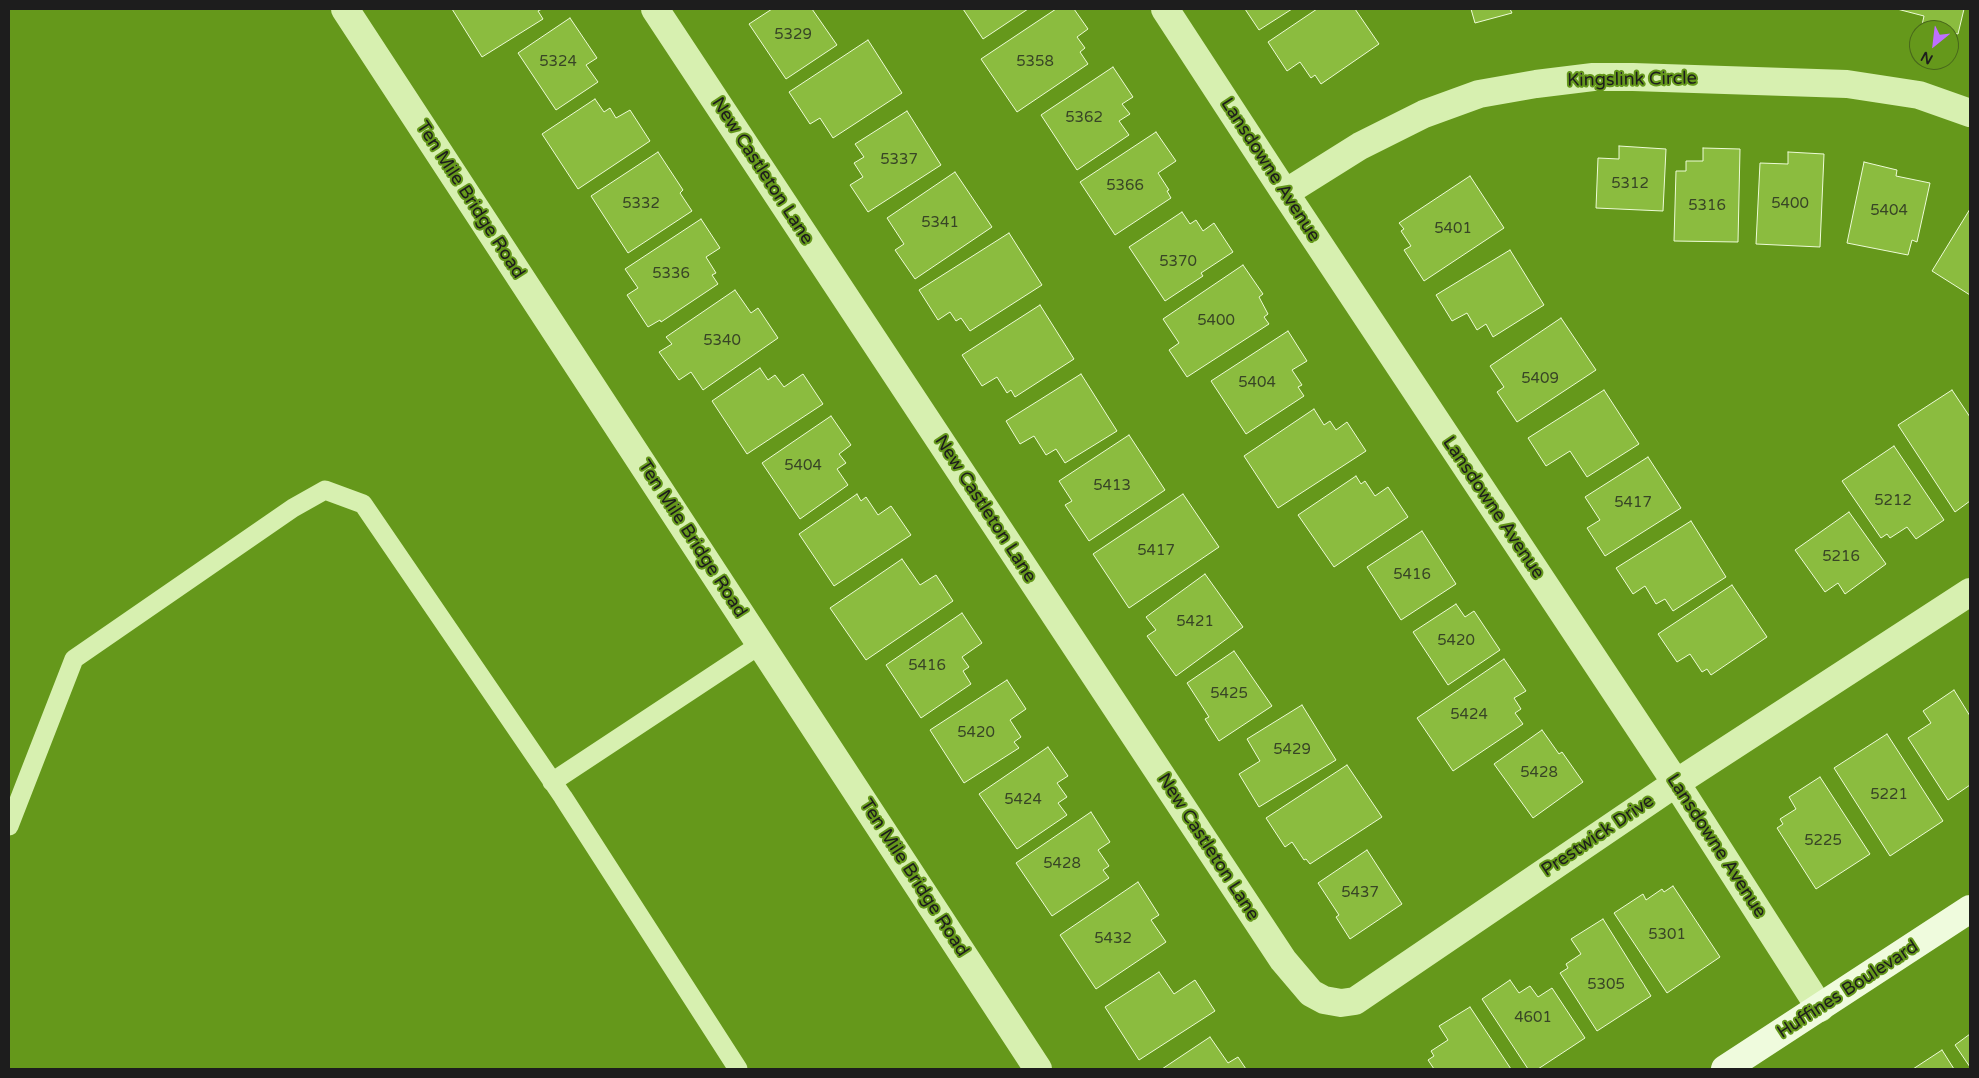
<!DOCTYPE html>
<html>
<head>
<meta charset="utf-8">
<style>
	body { margin:0 }
	#map { position:relative; width:1979px; height:1078px; overflow:hidden; background:#65981b; font-family:"Varela Round",sans-serif }
	canvas { display:block }
	.frame { position:absolute; inset:0; border:10px solid #1d1d1d; pointer-events:none }
	.north { position:absolute; left:1909px; top:20px; width:50px; height:50px; box-sizing:border-box; background:#65981b; border:1px solid #48671c; border-radius:50%; rotate:209deg; font-size:14px; font-weight:700; line-height:20px; text-align:center; color:#1d1d1d }
	.north::after { content:''; display:block; margin:auto; width:18px; height:22px; background:#bf6fff; clip-path:polygon(50% 0,100% 100%,50% 72%,0 100%) }
</style>
</head>
<body>
<div id="map">
<canvas width="1979" height="1078"></canvas>
<div class="frame"></div>
<div class="north">N</div>
</div>
<script>
const context = document.querySelector('canvas').getContext('2d');
context.lineJoin = 'round';
function fillPath(path, color) { context.fillStyle = color; context.fill(path, 'evenodd'); }
const shape = rows => new Path2D(rows.map(r => 'M' + r).join(''));
function strokePath(path, color, width, dash) { context.strokeStyle = color; context.lineWidth = width; context.lineCap = dash ? 'butt' : 'round'; context.setLineDash(dash || []); context.stroke(path); }
function write(font, color, halo, rows, align = 'center') {
  context.font = font + ' "Varela Round",sans-serif'; context.lineWidth = 4; context.setLineDash([]); context.textBaseline = 'middle'; context.strokeStyle = halo; context.fillStyle = color; for (const [text, x, y, turn = 0] of rows) {
    context.save(); context.translate(x, y); context.rotate((+turn || 0) * Math.PI / 180); context.textAlign = isNaN(turn) ? turn : align; if (halo) context.strokeText(text, 0, 0); context.fillText(text, 0, 0); context.restore();
  }
}
const building = shape([
	[452,9,542,9,538,11,543,19,482,57,452,9],
	[772,9,812,9,837,45,786,79,749,24,772,9],
	[963,9,1028,9,983,39,963,9],
	[1056,9,1074,9,1088,29,1077,37,1085,48,1080,52,1088,64,1017,112,981,59,1056,9],
	[1245,9,1292,9,1259,30,1245,9],
	[1317,9,1355,9,1379,44,1321,84,1315,75,1311,78,1300,62,1287,71,1268,42,1317,9],
	[1471,9,1510,9,1512,13,1475,23,1471,9],
	[1897,9,1964,9,1958,34,1949,32,1949,30,1922,25,1924,16,1897,9],
	[570,18,597,58,586,65,598,82,556,110,518,53,570,18],
	[868,40,902,93,833,138,820,118,810,124,789,92,868,40],
	[1113,67,1133,97,1122,104,1130,114,1119,121,1129,135,1077,170,1041,115,1113,67],
	[595,99,604,112,610,108,616,118,630,110,650,141,578,189,542,134,595,99],
	[907,111,941,165,868,212,850,185,863,177,854,163,864,157,855,144,907,111],
	[1156,132,1176,161,1158,173,1169,190,1167,191,1171,198,1115,235,1080,182,1156,132],
	[1619,146,1666,149,1663,211,1596,208,1598,158,1619,159,1619,146],
	[1703,148,1740,149,1738,242,1674,241,1676,171,1686,171,1686,161,1703,161,1703,148],
	[658,152,683,190,680,193,692,211,628,253,591,196,658,152],
	[1788,152,1824,154,1820,247,1756,244,1760,163,1788,164,1788,152],
	[1864,162,1897,170,1896,176,1930,183,1917,242,1912,240,1908,255,1847,243,1864,162],
	[955,172,992,227,915,279,895,250,904,244,887,218,955,172],
	[1470,176,1504,228,1424,281,1404,250,1411,246,1401,231,1404,229,1399,223,1470,176],
	[1970,209,1970,295,1932,271,1970,209],
	[1182,212,1190,224,1196,220,1203,231,1214,223,1233,252,1201,273,1203,276,1165,301,1129,247,1182,212],
	[701,219,720,248,706,257,716,273,712,275,718,284,661,322,660,320,648,327,627,295,638,288,625,269,701,219],
	[1009,233,1042,285,970,331,961,318,956,321,950,312,938,320,919,290,1009,233],
	[1510,250,1544,305,1493,337,1486,324,1477,330,1467,313,1452,321,1436,295,1510,250],
	[1243,265,1263,294,1259,297,1268,314,1264,317,1269,324,1187,377,1169,350,1179,343,1163,319,1243,265],
	[735,290,751,313,758,308,778,338,703,390,691,372,679,380,659,352,672,344,666,337,735,290],
	[1040,305,1074,359,1015,397,1011,390,1007,393,997,377,982,386,962,355,1040,305],
	[1561,318,1596,370,1517,422,1497,392,1504,387,1490,366,1561,318],
	[1288,331,1307,361,1292,370,1302,385,1298,387,1304,396,1246,434,1211,381,1288,331],
	[760,368,768,380,775,375,784,387,803,374,823,404,747,454,712,401,760,368],
	[1081,374,1117,431,1065,463,1056,449,1046,455,1034,436,1020,444,1006,421,1081,374],
	[1604,390,1639,444,1587,477,1570,451,1546,466,1528,438,1604,390],
	[1952,390,1970,417,1970,501,1955,512,1898,425,1952,390],
	[1314,409,1324,425,1330,421,1336,430,1347,422,1366,451,1278,508,1244,456,1314,409],
	[831,416,851,445,839,454,846,463,837,469,848,485,800,519,762,463,831,416],
	[1129,435,1165,490,1089,541,1065,505,1072,501,1059,481,1129,435],
	[1894,446,1944,520,1916,539,1907,527,1890,538,1887,534,1881,538,1842,481,1894,446],
	[1648,457,1681,508,1605,556,1587,528,1600,520,1585,497,1648,457],
	[1356,476,1361,484,1365,481,1375,496,1388,487,1408,517,1334,567,1298,515,1356,476],
	[857,494,861,501,866,497,878,515,891,506,911,535,834,586,799,534,857,494],
	[1183,494,1219,547,1129,608,1093,554,1183,494],
	[1849,512,1886,564,1845,594,1838,583,1825,592,1795,550,1849,512],
	[1691,521,1726,577,1673,611,1665,599,1656,604,1645,586,1633,594,1616,568,1691,521],
	[1422,531,1456,584,1401,620,1367,567,1422,531],
	[902,559,920,585,936,575,953,601,866,660,830,608,902,559],
	[1205,574,1243,627,1176,676,1147,636,1156,630,1146,617,1205,574],
	[1732,585,1767,637,1711,675,1707,669,1702,672,1690,654,1677,662,1658,634,1732,585],
	[1456,604,1465,617,1474,611,1500,650,1448,685,1413,632,1456,604],
	[962,613,982,643,962,657,969,667,963,671,971,684,921,718,886,665,962,613],
	[1234,651,1272,706,1219,741,1205,719,1209,717,1187,683,1234,651],
	[1504,659,1526,691,1514,698,1521,709,1515,713,1523,724,1453,771,1417,718,1504,659],
	[1007,680,1026,709,1010,720,1021,737,1014,742,1019,748,964,783,930,730,1007,680],
	[1954,690,1970,716,1970,785,1948,800,1908,738,1931,723,1923,711,1954,690],
	[1302,705,1336,760,1259,807,1239,774,1260,761,1247,739,1302,705],
	[1542,730,1559,754,1562,752,1583,782,1533,818,1494,764,1542,730],
	[1887,734,1943,821,1890,856,1834,768,1887,734],
	[1048,747,1068,776,1057,783,1067,797,1058,803,1067,815,1017,849,979,794,1048,747],
	[1347,765,1382,817,1310,864,1306,859,1304,860,1292,842,1285,847,1266,818,1347,765],
	[1820,777,1870,854,1816,889,1777,828,1783,824,1780,819,1796,809,1789,797,1820,777],
	[1091,812,1110,842,1098,850,1109,866,1103,870,1109,878,1052,916,1016,863,1091,812],
	[1367,850,1402,904,1350,939,1336,917,1339,915,1318,883,1367,850],
	[1138,882,1159,915,1151,920,1166,942,1096,989,1060,935,1138,882],
	[1673,886,1720,957,1667,993,1614,913,1643,894,1646,900,1662,889,1664,892,1673,886],
	[1603,919,1651,996,1597,1031,1560,973,1568,968,1566,964,1581,954,1571,939,1603,919],
	[1159,972,1174,994,1195,980,1215,1011,1139,1060,1105,1007,1159,972],
	[1510,980,1519,993,1530,986,1538,997,1552,988,1585,1038,1538,1069,1528,1069,1482,999,1510,980],
	[1470,1007,1511,1069,1434,1069,1428,1060,1434,1056,1431,1051,1448,1040,1439,1026,1470,1007],
	[1970,1034,1970,1067,1955,1045,1970,1034],
	[1210,1037,1228,1063,1238,1057,1246,1069,1162,1069,1210,1037],
	[1942,1050,1954,1069,1913,1069,1942,1050]
]);
const lane = shape([
	[552,782,761,644],
	[9,826,74,659,293,508,325,490,363,504,563,797,738,1069]
]);
const street = shape([
	[345,9,1038,1069],
	[655,9,1283,960,1311,993,1324,1000,1341,1003,1355,1001,1676,783,1970,592],
	[1165,9,1285,193,1676,783,1820,1008],
	[1285,193,1360,146,1424,114,1479,94,1536,84,1593,77,1633,77,1847,84,1919,95,1970,113]
]);
const secondary = shape([
	[1725,1069,1970,909]
]);
const numberNames = [
	["5329",793,35],
	["5324",558,62],
	["5358",1035,62],
	["5362",1084,118],
	["5337",899,160],
	["5312",1630,184],
	["5366",1125,186],
	["5332",641,204],
	["5400",1790,204],
	["5316",1707,206],
	["5404",1889,211],
	["5341",940,223],
	["5401",1453,229],
	["5370",1178,262],
	["5336",671,274],
	["5400",1216,321],
	["5340",722,341],
	["5409",1540,379],
	["5404",1257,383],
	["5404",803,466],
	["5413",1112,486],
	["5212",1893,501],
	["5417",1633,503],
	["5417",1156,551],
	["5216",1841,557],
	["5416",1412,575],
	["5421",1195,622],
	["5420",1456,641],
	["5416",927,666],
	["5425",1229,694],
	["5424",1469,715],
	["5420",976,733],
	["5429",1292,750],
	["5428",1539,773],
	["5221",1889,795],
	["5424",1023,800],
	["5225",1823,841],
	["5428",1062,864],
	["5437",1360,893],
	["5301",1667,935],
	["5432",1113,939],
	["5305",1606,985],
	["4601",1533,1018]
];
const streetNames = [
	["Kingslink Circle",1632,80,-1],
	["Lansdowne Avenue",1270,170,57],
	["New Castleton Lane",762,171,57],
	["Ten Mile Bridge Road",470,200,57],
	["Lansdowne Avenue",1493,508,56],
	["New Castleton Lane",985,509,57],
	["Ten Mile Bridge Road",692,539,57],
	["Prestwick Drive",1598,836,-34],
	["Lansdowne Avenue",1716,846,57],
	["New Castleton Lane",1208,847,57],
	["Ten Mile Bridge Road",914,878,57],
	["Huffines Boulevard",1848,990,-33]
];
fillPath(building, '#8bbc3f');
strokePath(building, '#edfbd7', 1);
strokePath(lane, '#d7f0b0', 19);
strokePath(street, '#d7f0b0', 28);
strokePath(secondary, '#effbdd', 28);
write('15px', '#384526', null, numberNames);
write('18px', '#1d1d1d', '#65981b', streetNames);
</script>
</body>
</html>
